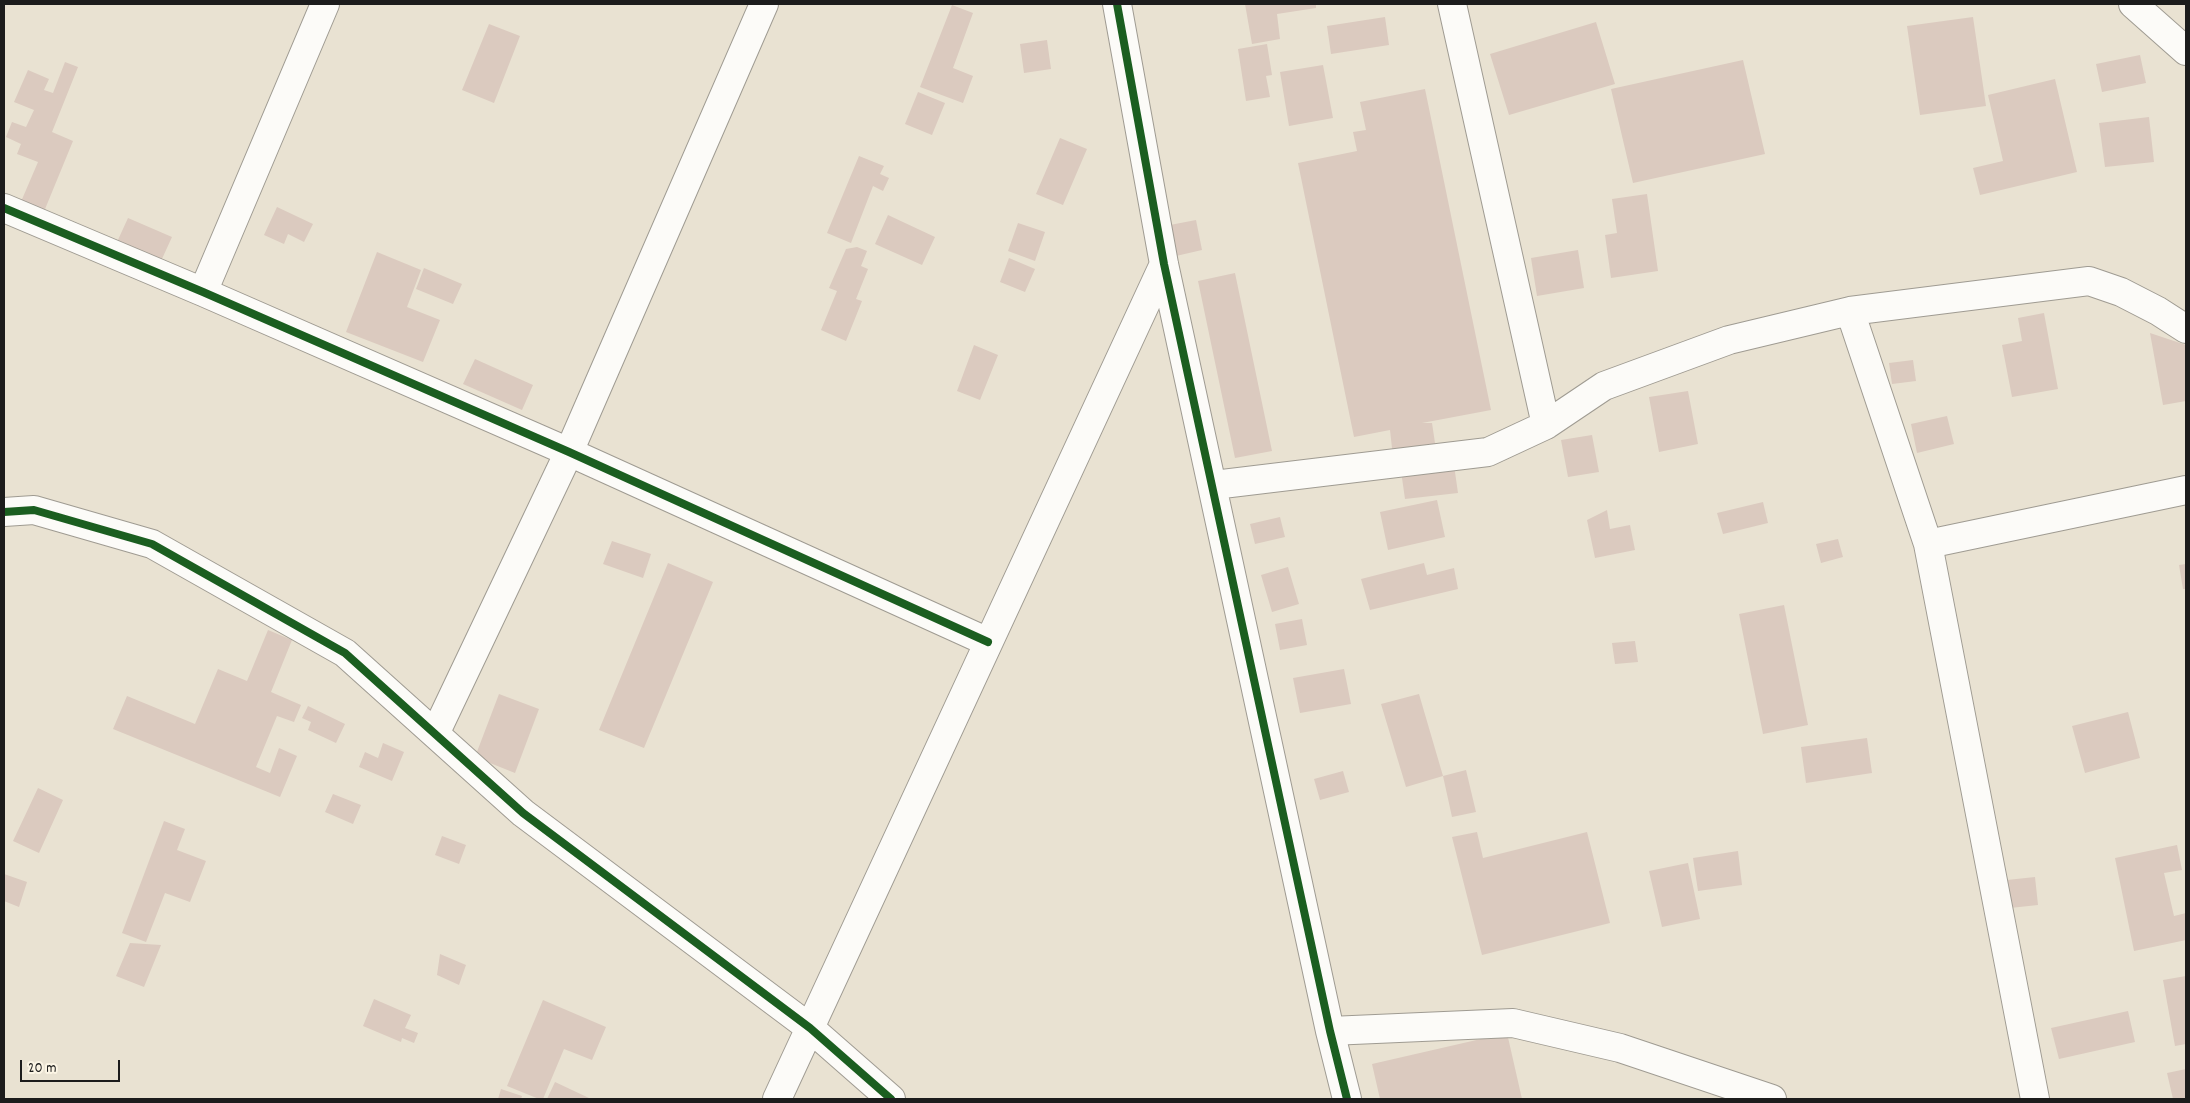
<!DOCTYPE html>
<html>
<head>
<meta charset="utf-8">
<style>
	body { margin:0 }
	#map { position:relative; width:2190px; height:1103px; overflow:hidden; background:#e9e2d2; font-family:Dekko,sans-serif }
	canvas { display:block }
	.frame { position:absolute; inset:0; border:5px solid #1c1c1c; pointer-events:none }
	.scale { position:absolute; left:20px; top:1060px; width:100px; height:22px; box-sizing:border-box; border:2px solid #1c1c1c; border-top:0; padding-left:6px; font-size:15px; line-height:18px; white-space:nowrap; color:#1c1c1c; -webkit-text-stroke:4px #fcf5e5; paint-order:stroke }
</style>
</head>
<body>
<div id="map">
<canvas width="2190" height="1103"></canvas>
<div class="frame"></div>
<div class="scale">20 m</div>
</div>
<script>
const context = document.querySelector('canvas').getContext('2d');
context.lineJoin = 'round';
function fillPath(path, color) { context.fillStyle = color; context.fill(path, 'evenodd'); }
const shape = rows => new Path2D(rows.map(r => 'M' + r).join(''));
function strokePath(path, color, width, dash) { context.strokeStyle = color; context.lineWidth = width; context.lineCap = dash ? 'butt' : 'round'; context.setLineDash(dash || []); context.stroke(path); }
const building = shape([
	[1245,4,1316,4,1316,8,1277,14,1280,39,1252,44],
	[952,5,973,13,953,68,973,76,963,103,920,87],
	[1385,17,1389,45,1331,54,1327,26],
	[1973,17,1986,106,1920,115,1907,26],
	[1596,22,1615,84,1509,115,1490,54],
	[489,24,520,36,494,103,462,90],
	[1047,40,1051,69,1024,73,1020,44],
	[1267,44,1272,75,1266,76,1270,97,1246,101,1238,49],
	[2140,55,2146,83,2102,92,2096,64],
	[1743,60,1765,154,1633,183,1611,89],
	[65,62,78,67,52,132,73,141,43,214,20,204,38,162,17,154,21,144,6,137,12,122,26,127,34,110,14,102,28,70,49,79,44,90,53,93],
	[1323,65,1333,118,1289,126,1280,72],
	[2055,79,2077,172,1980,195,1973,168,2003,161,1988,95],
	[1425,89,1491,410,1422,423,1432,423,1435,443,1447,449,1393,457,1390,430,1354,437,1298,163,1357,151,1353,132,1366,130,1360,102],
	[918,92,945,103,932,135,905,124],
	[2149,117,2154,162,2105,167,2099,123],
	[1060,138,1087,149,1063,205,1036,194],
	[859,156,884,166,880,174,889,178,883,191,873,186,851,243,827,233],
	[1647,194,1658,271,1611,278,1605,235,1617,233,1612,199],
	[277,207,313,224,304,242,288,234,284,244,264,235],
	[888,215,935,237,922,265,875,244],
	[128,218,172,237,161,261,117,242],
	[1196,220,1202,250,1176,256,1170,225],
	[1018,223,1045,232,1035,261,1008,251],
	[857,247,867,251,861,266,868,269,856,299,862,301,846,341,821,330,837,291,829,288,846,249],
	[1578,250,1584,288,1537,296,1531,258],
	[377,252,421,270,407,307,440,320,423,362,346,332],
	[1009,258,1035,269,1025,292,1000,282],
	[424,268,462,284,453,304,416,289],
	[1235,273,1272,451,1235,458,1198,281],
	[2044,313,2058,389,2012,397,2002,345,2022,341,2018,318],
	[2150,333,2186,345,2186,401,2163,405],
	[974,345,998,355,980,400,957,391],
	[475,359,533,385,522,410,463,384],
	[1913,360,1916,381,1892,384,1889,363],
	[1688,391,1698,444,1659,452,1649,397],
	[1947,416,1954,444,1917,453,1911,424],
	[1592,435,1599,472,1568,477,1561,440],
	[1454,465,1458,493,1405,499,1401,471],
	[1437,500,1445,537,1388,550,1380,512],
	[1763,502,1768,523,1723,534,1717,513],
	[1607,510,1610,529,1630,525,1635,550,1595,558,1587,520],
	[1280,517,1285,537,1255,544,1250,524],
	[1838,539,1843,557,1821,563,1816,544],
	[612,541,651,554,643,578,603,564],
	[668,563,713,582,644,748,599,730],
	[1424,563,1427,575,1454,568,1458,589,1370,610,1361,579],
	[2186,564,2186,589,2183,589,2179,565],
	[1288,567,1299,604,1272,612,1261,575],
	[1784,605,1808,725,1763,734,1739,614],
	[1302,619,1307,645,1280,650,1275,624],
	[268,630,292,640,271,692,301,705,294,722,277,716,256,767,270,773,279,748,297,756,280,797,113,729,127,696,195,724,218,669,247,681],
	[1635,641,1638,662,1615,664,1612,643],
	[1344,669,1351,704,1300,713,1293,678],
	[499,694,539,709,515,773,475,757],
	[1419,694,1443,776,1466,770,1476,812,1452,817,1443,776,1406,787,1381,704],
	[308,706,345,724,336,743,308,730,311,722,302,718],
	[2128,712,2140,758,2085,773,2072,726],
	[1867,738,1872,773,1806,783,1801,747],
	[383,743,404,752,392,781,359,767,365,752,378,758],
	[1343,771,1349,792,1320,800,1314,779],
	[38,788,63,800,39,853,13,841],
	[333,794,361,805,353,824,325,812],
	[164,821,185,829,177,850,206,861,190,902,165,893,146,942,122,933],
	[1477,832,1483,858,1587,832,1610,923,1482,955,1452,837],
	[442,836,466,845,459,864,435,855],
	[2177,845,2182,870,2164,873,2174,916,2186,913,2186,940,2134,951,2115,858],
	[1738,851,1742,885,1698,891,1693,858],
	[1688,863,1700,919,1662,927,1649,871],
	[4,874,27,882,19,907,4,901],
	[2035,877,2038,905,2010,908,2007,880],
	[130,943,161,945,144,987,116,976],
	[440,954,466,965,459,985,437,975],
	[2186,976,2186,1044,2175,1046,2163,980],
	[374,999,411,1015,405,1028,418,1033,414,1043,402,1038,401,1042,363,1026],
	[543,1000,606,1027,592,1060,564,1049,543,1099,539,1099,507,1086],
	[2128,1011,2135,1042,2059,1059,2051,1028],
	[1507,1033,1522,1099,1380,1099,1372,1064],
	[2186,1069,2186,1099,2173,1099,2167,1073],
	[555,1082,589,1098,589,1099,547,1099],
	[501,1089,522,1096,521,1099,498,1099]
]);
const street = shape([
	[1117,4,1164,264,1330,1031,1347,1099],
	[1452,4,1546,425],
	[2133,4,2186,51],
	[4,208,203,292,569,452,988,642],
	[203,292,325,4],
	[1850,311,1928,544,2035,1099],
	[1214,485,1488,452,1546,425,1604,386,1729,340,1850,311,2089,281,2121,292,2158,311,2186,329],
	[4,512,34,510,152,544,345,653,523,813,810,1028,891,1099],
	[1928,544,2186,490],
	[435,734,569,452,764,4],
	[1330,1031,1513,1023,1620,1048,1772,1099],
	[777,1099,1164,264]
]);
const cycleway = shape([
	[1117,4,1164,264,1330,1031,1347,1099],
	[4,208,203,292,569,452,988,642],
	[4,512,34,510,152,544,345,653,523,813,810,1028,891,1099]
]);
fillPath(building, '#dbcabf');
strokePath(street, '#9f9b92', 30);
strokePath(street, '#fcfbf8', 28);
strokePath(cycleway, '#1b5e20', 8);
</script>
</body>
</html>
